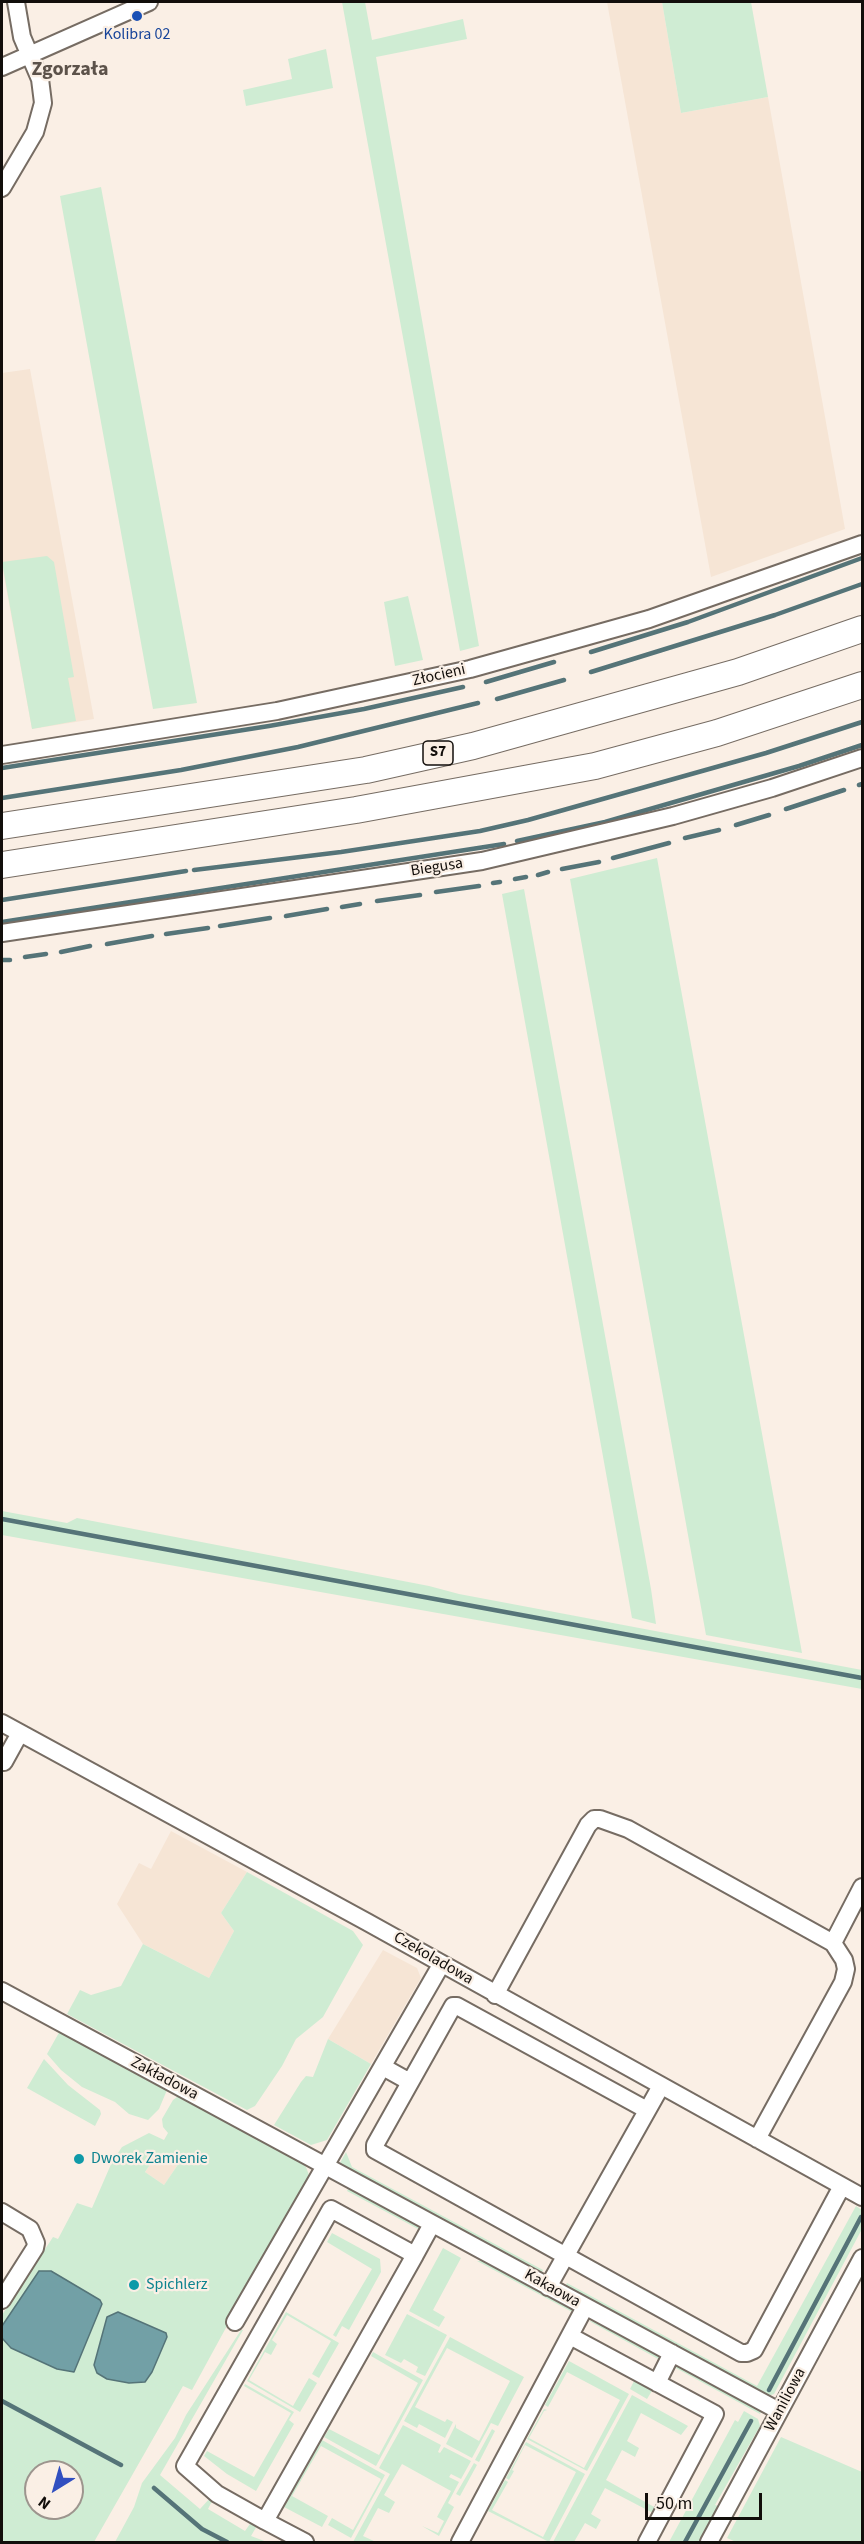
<!DOCTYPE html>
<html>
<head>
<meta charset="utf-8">
<style>
	body { margin:0 }
	#map { position:relative; width:864px; height:2544px; overflow:hidden; background:#faefe5; font-family:"Source Sans 3",sans-serif }
	canvas { display:block }
	.frame { position:absolute; inset:0; border:3px solid #120e0b; pointer-events:none }
	.north { position:absolute; left:24px; top:2460px; width:60px; height:60px; box-sizing:border-box; background:#faefe5; border:2px solid #9d958e; border-radius:50%; rotate:217deg; font-size:16px; font-weight:700; line-height:24px; text-align:center; color:#120e0b }
	.north::after { content:''; display:block; margin:auto; width:21px; height:27px; background:#314fc0; clip-path:polygon(50% 0,100% 100%,50% 72%,0 100%) }
	.scale { position:absolute; left:645px; top:2493px; width:117px; height:27px; box-sizing:border-box; border:3px solid #120e0b; border-top:0; padding-left:8px; font-size:18px; line-height:21px; white-space:nowrap; color:#120e0b; -webkit-text-stroke:4px #faefe5; paint-order:stroke }
</style>
</head>
<body>
<div id="map">
<canvas width="864" height="2544"></canvas>
<div class="frame"></div>
<div class="north">N</div>
<div class="scale">50 m</div>
</div>
<script>
const context = document.querySelector('canvas').getContext('2d');
context.lineJoin = 'round';
function fillPath(path, color) { context.fillStyle = color; context.fill(path, 'evenodd'); }
const shape = rows => new Path2D(rows.map(r => 'M' + r).join(''));
function strokePath(path, color, width, dash) { context.strokeStyle = color; context.lineWidth = width; context.lineCap = dash ? 'butt' : 'round'; context.setLineDash(dash || []); context.stroke(path); }
function write(font, color, halo, rows, align = 'center') {
  context.font = font + ' "Source Sans 3",sans-serif'; context.lineWidth = 4.5; context.setLineDash([]); context.textBaseline = 'middle'; context.strokeStyle = halo; context.fillStyle = color; for (const [text, x, y, turn = 0] of rows) {
    context.save(); context.translate(x, y); context.rotate((+turn || 0) * Math.PI / 180); context.textAlign = isNaN(turn) ? turn : align; if (halo) context.strokeText(text, 0, 0); context.fillText(text, 0, 0); context.restore();
  }
}
const built = shape([
	[607,2,662,2,681,113,768,97,845,529,711,577],
	[30,369,94,719,32,729,2,565,2,373],
	[171,1831,247,1872,221,1913,234,1931,209,1978,143,1944,117,1904,139,1863,151,1869],
	[383,1950,417,1968,421,1978,371,2064,328,2039],
	[158,2153,177,2166,164,2185,145,2172]
]);
const green = shape([
	[342,2,365,2,372,40,463,19,467,39,376,57,479,646,460,651],
	[662,2,751,2,768,97,681,113],
	[326,49,333,88,246,106,243,90,292,79,288,59],
	[101,187,197,703,153,709,60,196],
	[47,556,54,562,74,677,68,678,76,721,32,729,2,562],
	[408,596,423,660,395,666,384,602],
	[657,858,802,1653,706,1635,570,879],
	[524,889,651,1589,656,1624,632,1618,502,894],
	[2,1511,67,1523,77,1518,429,1586,459,1594,862,1670,862,1689,2,1535],
	[247,1872,353,1931,363,1945,323,2017,296,2039,282,2066,255,2106,247,2110,67,2014,80,1990,91,1995,121,1986,143,1944,209,1978,234,1931,221,1913],
	[61,2029,166,2085,167,2090,159,2109,148,2120,129,2114,115,2102,82,2087,61,2070,47,2054],
	[328,2039,371,2064,327,2140,311,2145,274,2125,301,2082,306,2076,313,2077],
	[44,2059,68,2085,100,2110,101,2114,95,2126,27,2088],
	[181,2094,226,2120,236,2128,299,2161,306,2167,309,2175,307,2186,293,2205,192,2390,183,2386,94,2542,2,2542,2,2338,11,2348,57,2369,74,2372,102,2304,100,2300,40,2271,2,2326,2,2315,53,2237,58,2239,77,2203,92,2208,112,2162,122,2147,149,2133,164,2140,168,2133,163,2127,162,2119,173,2100],
	[158,2153,177,2166,164,2185,145,2172],
	[107,2317,167,2337,152,2372,145,2382,97,2373,94,2365],
	[36,2472,72,2472,72,2508,36,2508],
	[346,2152,352,2167,543,2270,541,2274,343,2167,340,2163],
	[349,2187,416,2224,420,2230,347,2191],
	[856,2206,862,2210,862,2229,774,2394,768,2396,565,2287,567,2283,757,2386],
	[332,2233,380,2259,381,2272,349,2330,342,2326,336,2337,333,2335,372,2269,327,2242],
	[443,2248,461,2258,433,2310,445,2317,439,2327,409,2311],
	[477,2261,484,2261,569,2306,574,2313],
	[286,2312,339,2343,319,2378,312,2374,331,2341,287,2315,272,2340,277,2344,271,2355,265,2352,249,2380,293,2406,309,2378,317,2383,300,2412,247,2381],
	[407,2314,447,2335,425,2376,416,2372,418,2367,404,2359,401,2363,385,2355],
	[589,2321,598,2322,657,2354,660,2360],
	[241,2330,243,2330,160,2475,200,2509,211,2497,213,2499,208,2509,245,2531,252,2521,258,2524,251,2536,267,2542,115,2542,134,2507,142,2483,175,2438,186,2415],
	[450,2337,524,2377,498,2426,491,2423,472,2458,446,2444,456,2424,456,2428,479,2441,510,2381,447,2348,415,2407,445,2422,447,2419,453,2422,445,2438,419,2424,417,2428,404,2421],
	[373,2352,423,2380,376,2466,324,2437,329,2429,379,2455,418,2383,371,2356],
	[569,2361,629,2394,587,2471,527,2439,544,2409,547,2410,544,2411,529,2438,584,2468,620,2400,567,2372,548,2407,545,2405],
	[680,2366,762,2410,760,2414,674,2367],
	[635,2379,653,2389,647,2399,630,2389],
	[245,2384,294,2412,289,2420,294,2424,256,2491,227,2474,204,2456,207,2451,254,2477,291,2413,244,2386],
	[632,2395,688,2426,681,2435,641,2413,627,2441,639,2448,635,2457,622,2450,606,2480,656,2508,653,2513,605,2488,591,2514,601,2520,596,2529,585,2523,574,2542,553,2542],
	[744,2411,758,2419,760,2426,715,2505,721,2507,702,2542,669,2542,735,2420,738,2422],
	[403,2425,441,2445,438,2452,440,2453,444,2447,471,2461,461,2479,451,2474,449,2477,459,2482,448,2503,454,2507,439,2536,422,2526,438,2533,444,2521,437,2517,451,2491,402,2464,384,2495,395,2502,389,2513,378,2508,363,2536,376,2542,353,2542,390,2474,379,2468],
	[492,2429,495,2431,479,2462,475,2460],
	[781,2437,862,2472,862,2542,736,2542,727,2538],
	[322,2440,385,2475,351,2538,328,2525,332,2518,353,2530,381,2479,321,2446,292,2496,328,2516,322,2527,284,2507],
	[526,2442,585,2474,549,2542,488,2511,505,2480,508,2482,492,2510,543,2537,576,2472,525,2445,512,2470,514,2471,510,2478,509,2480,506,2478],
	[474,2463,477,2465,460,2496,456,2494]
]);
const water = shape([
	[39,2271,51,2271,100,2300,102,2304,74,2372,57,2369,11,2348,2,2338,2,2326,39,2271],
	[118,2312,166,2333,167,2337,152,2372,145,2382,129,2383,107,2379,97,2373,94,2365,107,2317,118,2312]
]);
const stream = shape([
	[591,652,688,622,862,558],
	[591,672,775,615,862,584],
	[486,682,554,662],
	[497,699,564,680],
	[2,768,269,726,364,709,463,687],
	[859,785,862,784],
	[2,798,181,770,298,747,478,703],
	[786,809,844,790],
	[736,825,769,815],
	[685,838,719,830],
	[517,841,605,822,799,766,862,745],
	[613,858,669,843],
	[562,869,599,862],
	[194,870,341,852,480,831,528,820,766,753,862,722],
	[538,875,548,872],
	[515,879,526,877],
	[493,883,500,882],
	[436,892,479,886],
	[2,900,186,871],
	[377,901,420,895],
	[342,907,360,904],
	[286,916,327,909],
	[2,922,504,844],
	[220,926,270,918],
	[166,934,208,928],
	[107,944,152,936],
	[61,952,90,946],
	[25,957,46,954],
	[2,960,10,960],
	[2,1519,862,1678],
	[769,2390,861,2217],
	[2,2401,121,2465],
	[154,2488,202,2529,227,2542],
	[685,2542,751,2421]
]);
const minor = shape([
	[2,67,149,2],
	[2,188,35,132,43,103,40,79,22,37,16,2],
	[2,755,277,711,470,669,649,619,862,544],
	[2,933,482,861,673,816,772,788,862,758],
	[2,1723,367,1922,862,2197],
	[2,1761,4,1762,20,1733],
	[833,1943,862,1887],
	[2,1991,779,2411],
	[495,1995,588,1825,594,1819,600,1819,628,1829,833,1943,844,1960,846,1969,843,1982,757,2139],
	[383,2067,410,2082],
	[647,2110,457,2006,453,2006,375,2145,375,2150,741,2353,747,2353,754,2350,842,2186],
	[2,2212,30,2229,36,2243,35,2248,2,2300],
	[415,2255,432,2224],
	[548,2287,661,2086],
	[235,2322,441,1965],
	[570,2336,715,2414,647,2542],
	[657,2383,672,2353],
	[265,2521,415,2255,331,2209,185,2466,217,2494,265,2521,305,2542],
	[460,2542,585,2307],
	[709,2542,862,2258]
]);
const highway = shape([
	[2,826,366,770,473,746,738,672,862,629],
	[2,865,356,810,595,766,717,733,862,685]
]);
const markers = [
	[137,16,6,"#1a4fb4"],
	[79,2159,6,"#0f9aa8"],
	[134,2285,6,"#0f9aa8"]
];
const shields = [
	[438,753,30]
];
const shieldNames = [
	["S7",438,753]
];
const transitNames = [
	["Kolibra 02",137,35]
];
const streetNames = [
	["Złocieni",439,676,-13],
	["Biegusa",437,868,-9],
	["Czekoladowa",433,1959,30],
	["Zakładowa",164,2079,28],
	["Kakaowa",552,2289,29],
	["Waniliowa",786,2400,-62]
];
const cultureNames = [
	["Dworek Zamienie",91,2159],
	["Spichlerz",146,2285]
];
const quarterNames = [
	["Zgorzała",70,71]
];
fillPath(built, '#f6e5d5');
fillPath(green, '#cfecd3');
fillPath(water, '#72a0a6');
strokePath(water, '#557478', 1.5);
strokePath(stream, '#557478', 4.5);
strokePath(minor, '#766c63', 20);
strokePath(highway, '#766c63', 28);
strokePath(minor, '#fff', 16);
strokePath(highway, '#fff', 26);
for (const [x, y, r, color] of markers) { const dot = new Path2D(); dot.arc(x, y, r, 0, 2 * Math.PI); context.fillStyle = color; context.fill(dot); strokePath(dot, '#faefe5', 2); }
for (const [x, y, w] of shields) { const box = new Path2D(); box.roundRect(x - w / 2, y - 12, w, 24, 4.5); context.fillStyle = '#faefe5'; context.fill(box); strokePath(box, '#120e0b', 1.5); }
write('bold 15px', '#120e0b', null, shieldNames);
write('16px', '#164399', '#faefe5', transitNames);
write('16px', '#120e0b', '#faefe5', streetNames);
write('16px', '#0d838f', '#faefe5', cultureNames, 'left');
write('bold 20px', '#5c524a', '#faefe5', quarterNames);
</script>
</body>
</html>
